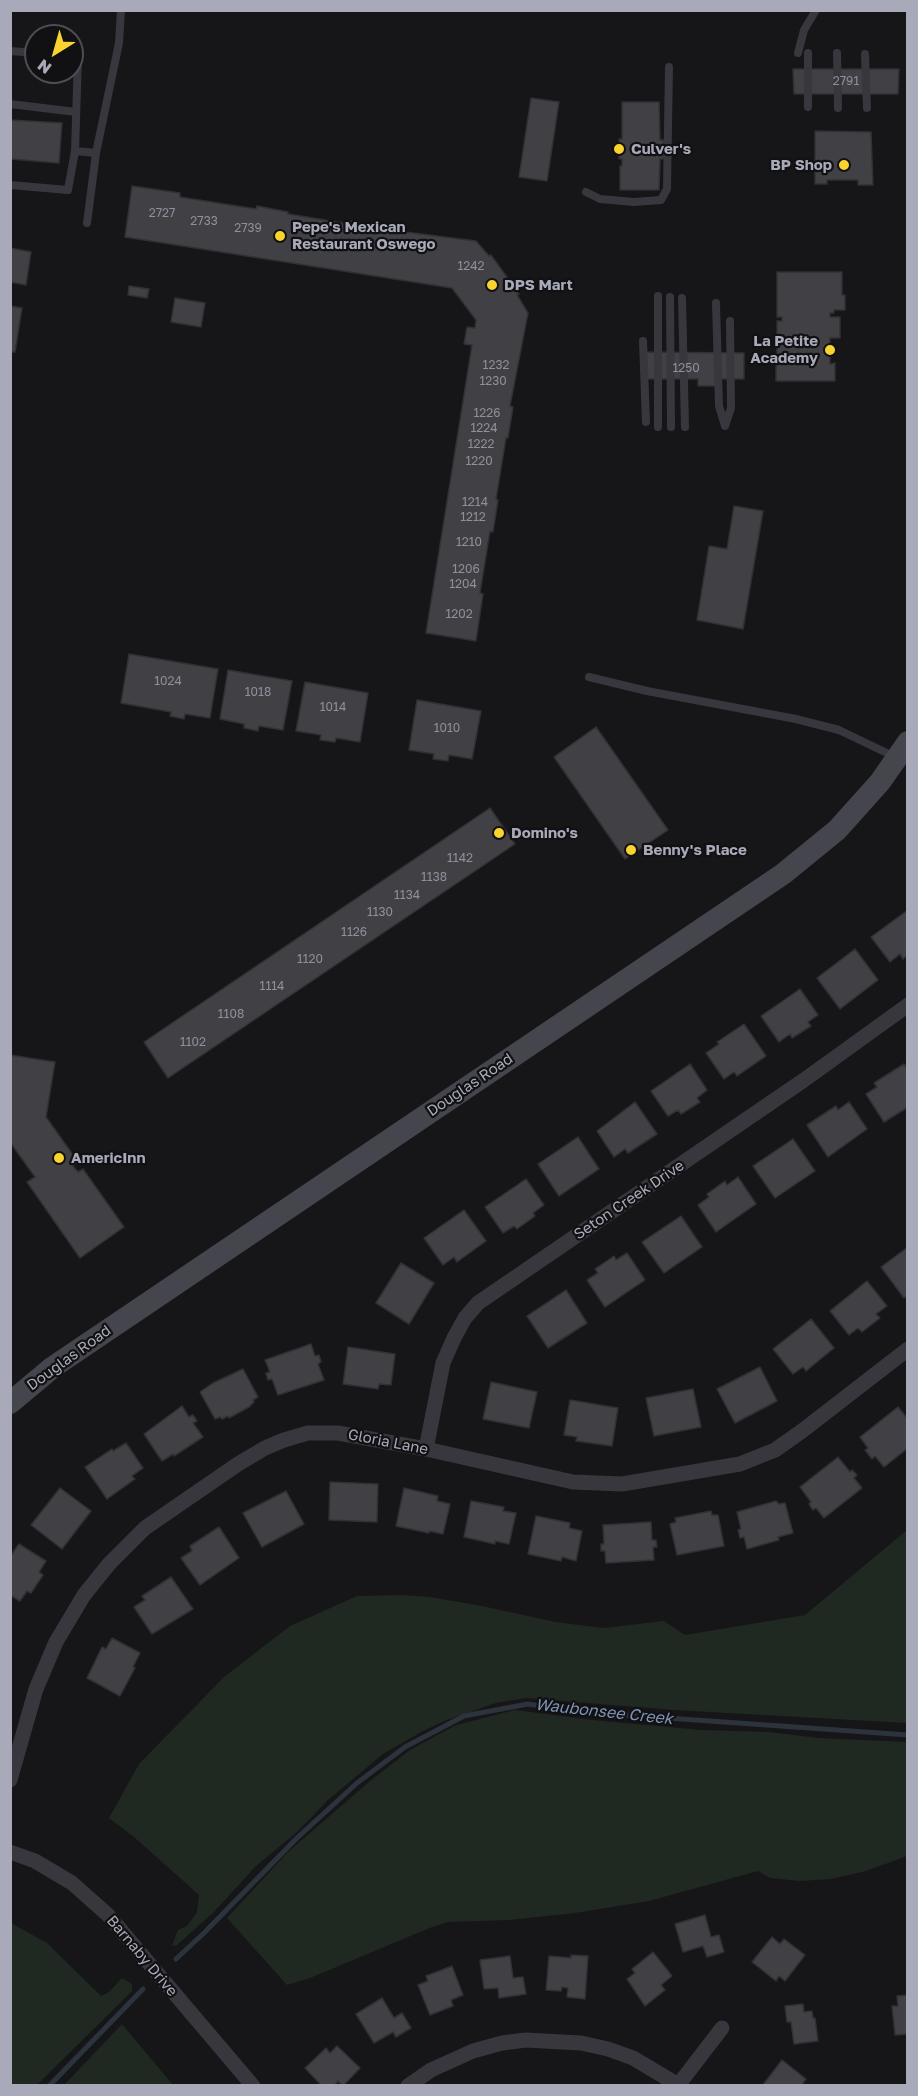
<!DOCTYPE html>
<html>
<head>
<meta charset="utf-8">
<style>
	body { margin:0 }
	#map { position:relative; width:918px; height:2096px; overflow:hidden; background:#161618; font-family:"Golos Text",sans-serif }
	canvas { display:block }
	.frame { position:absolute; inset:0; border:12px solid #a8aab9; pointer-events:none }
	.north { position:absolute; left:24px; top:24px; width:60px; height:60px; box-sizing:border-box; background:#111113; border:2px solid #4d4e55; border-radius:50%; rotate:217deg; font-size:16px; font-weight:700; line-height:24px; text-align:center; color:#a8aab9 }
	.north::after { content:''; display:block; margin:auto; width:21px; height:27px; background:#f9d32e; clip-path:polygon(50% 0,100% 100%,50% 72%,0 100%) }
</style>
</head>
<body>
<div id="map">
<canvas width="918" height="2096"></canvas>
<div class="frame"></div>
<div class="north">N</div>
</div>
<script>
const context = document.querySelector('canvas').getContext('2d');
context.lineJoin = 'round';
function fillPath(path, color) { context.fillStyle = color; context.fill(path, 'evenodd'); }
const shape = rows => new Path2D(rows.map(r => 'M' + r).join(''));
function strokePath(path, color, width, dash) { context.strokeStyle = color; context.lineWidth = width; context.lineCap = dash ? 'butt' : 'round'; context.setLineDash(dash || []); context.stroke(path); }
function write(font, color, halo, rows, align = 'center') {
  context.font = font + ' "Golos Text",sans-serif'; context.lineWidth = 4.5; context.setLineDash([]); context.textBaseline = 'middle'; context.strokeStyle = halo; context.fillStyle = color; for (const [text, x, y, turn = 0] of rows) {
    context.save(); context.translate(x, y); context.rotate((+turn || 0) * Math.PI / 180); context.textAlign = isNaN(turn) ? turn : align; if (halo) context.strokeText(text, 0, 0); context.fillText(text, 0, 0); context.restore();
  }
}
const green = shape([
	[907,1530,907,1723,674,1710,526,1698,496,1703,447,1720,423,1731,383,1754,328,1800,297,1832,256,1866,214,1912,177,1945,172,1946,178,1930,187,1926,197,1912,199,1895,134,1837,109,1818,139,1764,224,1677,290,1626,357,1596,403,1595,430,1597,482,1606,555,1622,604,1628,664,1621,685,1635,805,1615],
	[515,1710,592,1720,701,1730,769,1732,818,1738,907,1742,907,1856,866,1871,831,1879,800,1881,770,1878,758,1871,649,1901,575,1913,509,1920,448,1922,432,1927,310,1978,287,1985,227,1918,288,1852,370,1781,410,1750,456,1725],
	[11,1923,47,1943,101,1996,109,1992,122,1978,132,1984,132,1991,37,2085,11,2085],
	[122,2024,173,2085,64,2085]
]);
const stream = shape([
	[176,1959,204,1933,297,1838,357,1783,405,1747,464,1716,528,1704,582,1712,908,1735],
	[49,2086,143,1989]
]);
const building = shape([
	[793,69,899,69,898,94,794,94,793,69],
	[531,98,559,102,547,181,519,177,531,98],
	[622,102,659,102,660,140,664,140,664,159,660,159,659,190,620,190,620,166,622,166,622,159,619,159,619,139,622,139,622,102],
	[10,120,62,123,59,163,10,159,10,120],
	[815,131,871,132,873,185,858,185,858,180,827,180,827,184,815,184,815,131],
	[132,186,180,193,180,197,256,209,257,206,288,212,288,214,350,224,351,221,382,226,382,229,476,241,489,256,491,255,519,294,517,295,528,313,510,406,513,407,508,438,506,438,496,499,498,500,493,532,490,531,480,593,483,594,476,641,426,633,472,345,464,344,467,327,475,328,476,320,452,288,125,237,132,186],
	[10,248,31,252,26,285,10,282,10,248],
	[777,272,842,272,842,295,845,295,845,310,834,310,834,313,830,313,830,317,840,317,840,338,830,338,830,364,835,363,835,381,776,381,776,364,782,364,782,358,777,358,777,342,782,342,782,337,777,337,777,321,782,321,782,317,777,317,777,272],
	[129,286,149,289,147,298,128,295,129,286],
	[175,298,205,303,201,327,171,322,175,298],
	[10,306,22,308,15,352,10,352,10,306],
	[643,352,744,353,744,379,719,379,719,386,698,386,698,379,643,379,643,352],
	[734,506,763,511,743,629,697,620,709,546,727,549,734,506],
	[129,654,218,669,210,718,185,714,184,719,170,716,171,712,121,703,129,654],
	[228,670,292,681,283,730,259,726,258,731,244,728,244,724,220,719,228,670],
	[305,682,368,693,360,742,336,738,335,742,320,740,321,735,296,731,305,682],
	[417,700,481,711,472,759,449,755,448,761,433,759,434,754,409,750,417,700],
	[596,727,668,830,625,859,554,757,596,727],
	[490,808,515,844,168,1078,144,1042,490,808],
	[908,910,908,955,903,959,900,954,890,962,871,937,908,910],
	[855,949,878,980,840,1009,817,978,855,949],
	[800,989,818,1015,808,1022,811,1026,792,1038,790,1034,779,1042,761,1016,800,989],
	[744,1024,766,1056,737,1076,734,1072,724,1079,706,1053,719,1044,717,1042,744,1024],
	[10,1055,55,1062,46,1117,78,1162,73,1166,78,1172,83,1169,124,1227,80,1258,27,1182,35,1177,10,1142,10,1055],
	[690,1064,707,1090,697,1098,700,1102,681,1114,678,1110,668,1116,651,1091,690,1064],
	[904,1064,908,1070,908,1107,884,1122,866,1094,877,1087,874,1083,904,1064],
	[635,1102,657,1134,628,1153,625,1149,614,1157,597,1131,635,1102],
	[849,1102,867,1129,828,1157,807,1125,836,1106,838,1110,849,1102],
	[578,1137,599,1169,559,1196,538,1164,578,1137],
	[793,1139,815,1171,775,1198,753,1166,793,1139],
	[738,1177,756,1204,716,1232,698,1205,709,1197,707,1194,725,1181,727,1185,738,1177],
	[526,1179,544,1205,533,1213,535,1216,517,1229,514,1226,503,1233,485,1207,526,1179],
	[464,1210,486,1241,457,1262,454,1257,443,1265,424,1238,464,1210],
	[681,1216,702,1247,664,1273,642,1242,681,1216],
	[908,1247,908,1295,904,1298,881,1267,908,1247],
	[627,1253,645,1280,605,1307,587,1280,598,1273,595,1269,614,1256,616,1260,627,1253],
	[401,1263,434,1283,409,1324,376,1303,401,1263],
	[867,1281,887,1306,876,1314,880,1318,862,1332,858,1328,849,1335,830,1311,867,1281],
	[566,1290,587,1323,548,1348,527,1316,566,1290],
	[811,1319,834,1348,806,1371,803,1367,793,1374,773,1349,811,1319],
	[311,1344,315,1356,319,1355,321,1362,318,1364,324,1380,278,1395,272,1379,268,1380,266,1373,270,1372,265,1360,311,1344],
	[348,1347,395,1354,391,1385,379,1384,378,1389,343,1384,348,1347],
	[760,1367,777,1401,735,1423,717,1389,760,1367],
	[243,1369,258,1397,253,1400,254,1402,249,1407,229,1418,228,1416,222,1419,220,1417,215,1419,200,1392,213,1383,243,1369],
	[491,1382,537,1392,529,1428,483,1419,491,1382],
	[693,1389,701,1427,654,1436,646,1398,693,1389],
	[570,1400,618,1408,612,1446,576,1441,577,1437,564,1435,570,1400],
	[182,1406,189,1417,193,1415,197,1421,193,1423,203,1437,174,1456,173,1454,162,1461,144,1434,182,1406],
	[898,1407,908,1419,908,1448,884,1467,875,1456,872,1459,865,1450,868,1448,860,1437,898,1407],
	[126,1443,143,1468,132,1476,135,1479,107,1499,85,1467,112,1449,113,1451,126,1443],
	[838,1457,850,1472,852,1470,857,1475,854,1478,862,1488,824,1518,816,1508,813,1510,809,1504,811,1502,800,1487,838,1457],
	[330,1482,378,1484,377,1522,329,1520,330,1482],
	[60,1488,91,1511,62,1549,31,1525,60,1488],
	[404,1488,438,1496,437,1501,450,1504,443,1534,429,1531,429,1533,396,1526,404,1488],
	[286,1491,304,1524,262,1547,243,1513,286,1491],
	[471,1501,504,1507,503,1511,516,1513,509,1544,495,1541,495,1544,464,1537,471,1501],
	[776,1501,779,1504,785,1503,793,1533,778,1537,779,1540,747,1549,744,1537,740,1538,738,1530,741,1529,737,1512,776,1501],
	[711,1511,712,1515,718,1515,724,1546,677,1555,670,1524,676,1522,675,1518,711,1511],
	[536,1516,570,1523,569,1528,582,1531,576,1561,562,1557,561,1561,528,1554,536,1516],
	[651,1522,652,1540,656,1540,657,1547,653,1547,654,1560,606,1563,605,1551,601,1551,601,1544,604,1544,603,1525,651,1522],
	[219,1527,239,1558,200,1585,181,1558,192,1551,190,1546,219,1527],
	[19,1544,46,1561,39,1572,43,1575,31,1593,27,1591,20,1601,10,1595,10,1557,19,1544],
	[171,1577,193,1609,152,1634,134,1607,145,1600,142,1596,171,1577],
	[112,1638,140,1653,133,1667,135,1668,120,1696,87,1678,102,1647,106,1649,112,1638],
	[705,1915,711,1937,719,1935,724,1952,707,1957,703,1946,683,1952,675,1924,705,1915],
	[772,1937,780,1944,784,1939,805,1955,785,1981,779,1976,776,1981,752,1962,772,1937],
	[653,1952,672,1976,661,1985,665,1990,645,2006,627,1979,635,1973,632,1969,653,1952],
	[571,1955,588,1956,585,1999,567,1997,568,1988,562,1987,561,1991,546,1990,549,1956,571,1958,571,1955],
	[510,1956,513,1978,523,1977,526,1994,499,1998,498,1988,484,1989,480,1960,510,1956],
	[452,1966,463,1995,451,2000,453,2006,430,2015,418,1985,428,1981,426,1976,452,1966],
	[908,1995,908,2034,895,2035,892,2006,898,2006,897,1996,908,1995],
	[382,1998,394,2018,402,2013,411,2028,396,2037,393,2032,374,2043,356,2014,382,1998],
	[803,2004,804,2012,812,2011,813,2018,815,2018,818,2041,794,2044,791,2022,787,2022,785,2006,803,2004],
	[337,2046,360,2068,343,2086,338,2081,334,2086,322,2086,305,2068,326,2048,330,2053,337,2046],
	[782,2060,806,2079,801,2086,762,2086,782,2060]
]);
const lane = shape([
	[10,51,36,53],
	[798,53,804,30,816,10],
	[837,53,838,108],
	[865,54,867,108],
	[72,57,78,57,75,151],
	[10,104,76,112],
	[808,107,808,53],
	[10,185,68,190,75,151,96,153],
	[586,192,600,199,634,202,661,200,667,189,669,67],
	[87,223,96,153,119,43,121,10],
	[658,296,658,427],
	[670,297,671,427],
	[682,298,685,427],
	[716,303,719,406,725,426],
	[643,341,646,422],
	[725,426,731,408,730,321],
	[589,677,647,691,796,719,839,730,893,756]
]);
const street = shape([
	[426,1449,443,1363,454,1338,465,1318,478,1303,804,1080,908,1005],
	[10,1780,36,1689,56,1642,84,1595,109,1564,145,1528,238,1464,265,1448,284,1440,308,1433,338,1433,426,1449,573,1482,622,1484,740,1464,775,1450,802,1431,908,1349],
	[10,1852,35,1861,72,1883,108,1915,253,2086],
	[679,2084,722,2028],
	[408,2086,431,2070,473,2051,502,2043,526,2040,581,2043,608,2049,633,2058,680,2086]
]);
const secondary = shape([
	[10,1403,53,1367,783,874,837,830,880,782,908,742]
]);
const markers = [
	[619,149,6,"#f9d32e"],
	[844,165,6,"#f9d32e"],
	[280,236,6,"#f9d32e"],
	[492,285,6,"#f9d32e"],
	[830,350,6,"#f9d32e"],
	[499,833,6,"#f9d32e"],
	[631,850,6,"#f9d32e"],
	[59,1158,6,"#f9d32e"]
];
const numberNames = [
	["2791",846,81],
	["2727",162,213],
	["2733",204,221],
	["2739",248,228],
	["1242",471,266],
	["1232",496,365],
	["1250",686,368],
	["1230",493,381],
	["1226",487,413],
	["1224",484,428],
	["1222",481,444],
	["1220",479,461],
	["1214",475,502],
	["1212",473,517],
	["1210",469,542],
	["1206",466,569],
	["1204",463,584],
	["1202",459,614],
	["1024",168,681],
	["1018",258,692],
	["1014",333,707],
	["1010",447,728],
	["1142",460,858],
	["1138",434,877],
	["1134",407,895],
	["1130",380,912],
	["1126",354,932],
	["1120",310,959],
	["1114",272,986],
	["1108",231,1014],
	["1102",193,1042]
];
const poiNames = [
	["Culver's",631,149],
	["BP Shop",832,165,"right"],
	["Pepe's Mexican",292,227],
	["Restaurant Oswego",292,244],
	["DPS Mart",504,285],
	["La Petite",818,341,"right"],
	["Academy",818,358,"right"],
	["Domino's",511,833],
	["Benny's Place",643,850],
	["AmericInn",71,1158]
];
const streetNames = [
	["Douglas Road",470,1085,-34],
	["Seton Creek Drive",629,1200,-34],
	["Douglas Road",69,1358,-36],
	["Gloria Lane",388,1442,11],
	["Barnaby Drive",142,1956,50]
];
const waterNames = [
	["Waubonsee Creek",604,1712,6]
];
fillPath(green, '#202822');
strokePath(stream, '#2c333d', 5);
fillPath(building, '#414045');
strokePath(building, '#313034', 1.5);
strokePath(lane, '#37373d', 8);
strokePath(street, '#37373d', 15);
strokePath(secondary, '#45464d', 22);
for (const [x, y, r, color] of markers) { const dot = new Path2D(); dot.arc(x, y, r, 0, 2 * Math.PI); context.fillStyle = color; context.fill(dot); strokePath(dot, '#111113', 2); }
write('12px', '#8e909c', null, numberNames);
write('bold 15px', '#a8aab9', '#111113', poiNames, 'left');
write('15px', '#a8aab9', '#111113', streetNames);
write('italic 16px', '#7d93b5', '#111113', waterNames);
</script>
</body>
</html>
